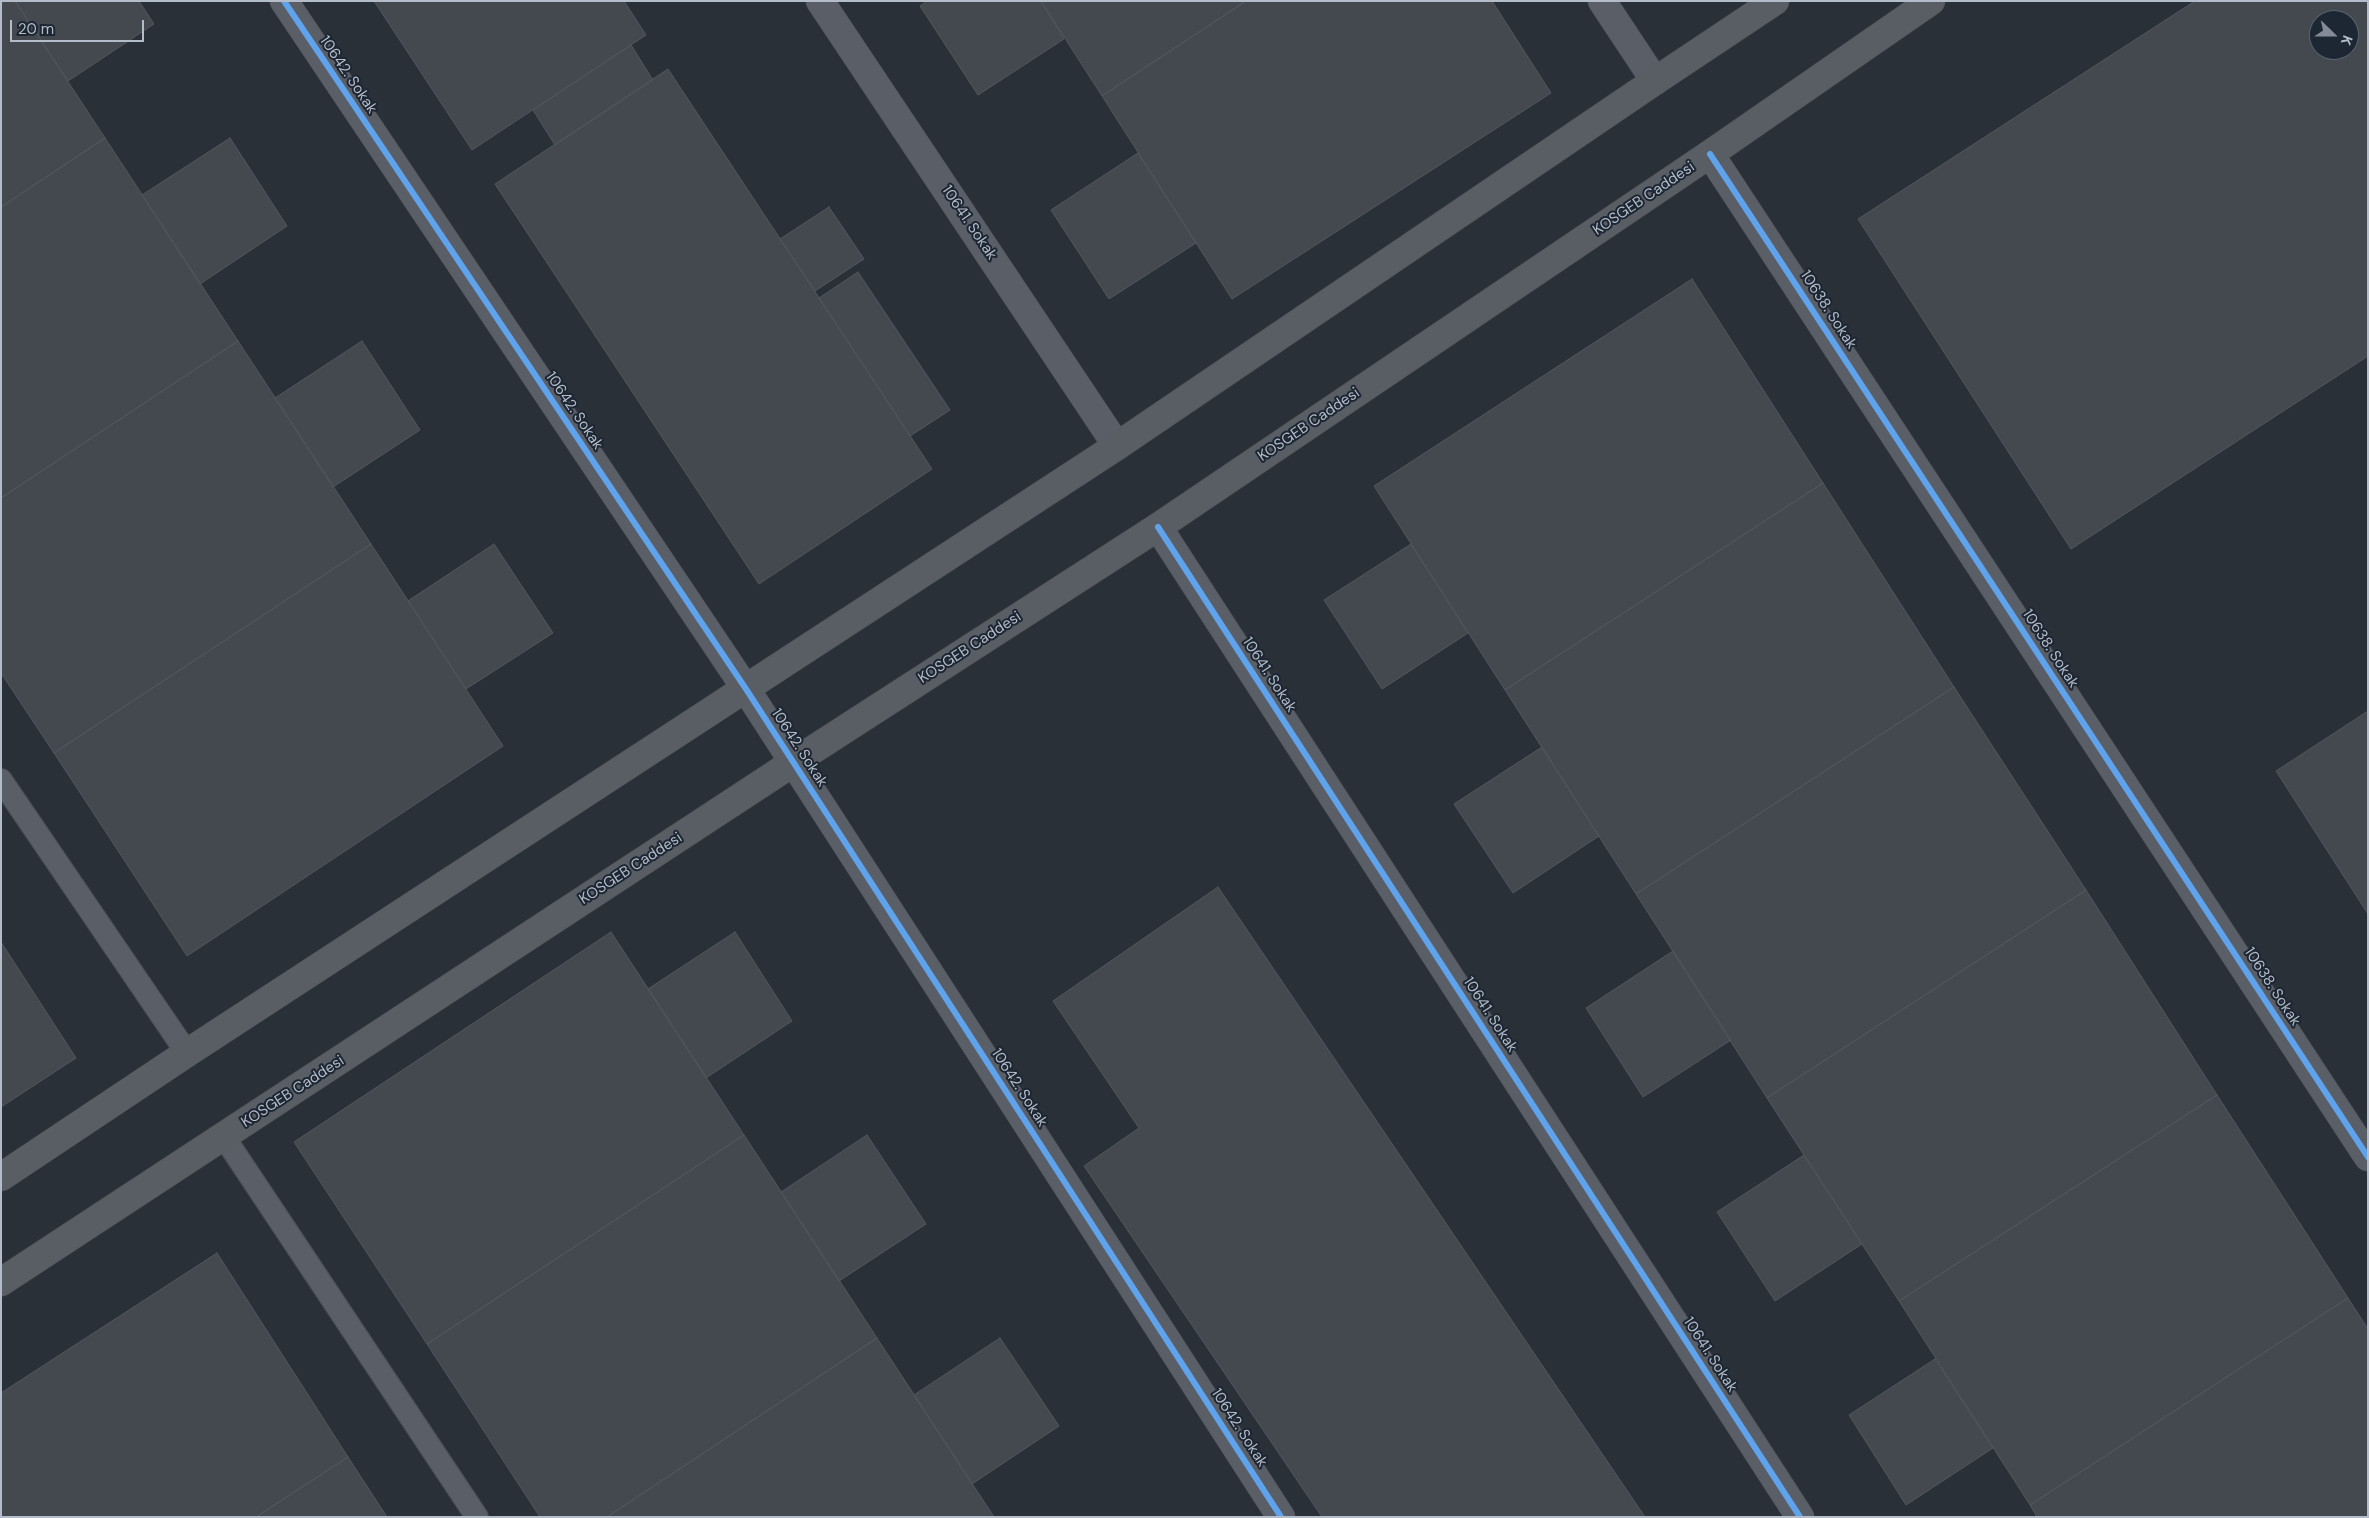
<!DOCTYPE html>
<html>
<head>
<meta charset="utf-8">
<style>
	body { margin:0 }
	#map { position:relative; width:2369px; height:1518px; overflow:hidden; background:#2a3038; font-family:"DM Sans",sans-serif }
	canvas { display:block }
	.frame { position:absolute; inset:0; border:2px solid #b4bcc9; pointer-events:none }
	.north { position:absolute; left:2309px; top:10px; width:50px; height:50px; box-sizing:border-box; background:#1d2633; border:1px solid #59626f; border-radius:50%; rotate:112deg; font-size:14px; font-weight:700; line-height:20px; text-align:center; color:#b4bcc9 }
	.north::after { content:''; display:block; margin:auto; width:18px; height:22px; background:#848b96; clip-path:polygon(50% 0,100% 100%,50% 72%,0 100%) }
	.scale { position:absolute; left:10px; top:20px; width:134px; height:22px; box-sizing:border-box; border:2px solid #b4bcc9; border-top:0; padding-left:6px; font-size:15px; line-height:18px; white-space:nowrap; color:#b4bcc9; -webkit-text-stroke:4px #1d2633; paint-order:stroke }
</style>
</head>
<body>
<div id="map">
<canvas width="2369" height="1518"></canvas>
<div class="frame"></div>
<div class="north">K</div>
<div class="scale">20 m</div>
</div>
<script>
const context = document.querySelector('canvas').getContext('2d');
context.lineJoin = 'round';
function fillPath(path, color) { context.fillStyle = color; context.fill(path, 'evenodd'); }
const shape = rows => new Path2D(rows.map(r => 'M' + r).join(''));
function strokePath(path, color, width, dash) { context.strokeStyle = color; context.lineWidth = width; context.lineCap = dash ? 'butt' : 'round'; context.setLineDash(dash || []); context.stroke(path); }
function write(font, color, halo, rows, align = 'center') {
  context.font = font + ' "DM Sans",sans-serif'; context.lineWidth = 4; context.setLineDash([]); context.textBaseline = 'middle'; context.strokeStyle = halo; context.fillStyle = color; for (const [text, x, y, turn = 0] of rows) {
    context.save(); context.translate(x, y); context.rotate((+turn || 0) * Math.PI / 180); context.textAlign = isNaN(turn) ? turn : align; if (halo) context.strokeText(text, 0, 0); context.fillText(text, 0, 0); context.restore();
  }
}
const building = shape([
	[1,1,15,1,105,138,1,207,1,1],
	[15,1,139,1,154,24,68,81,15,1],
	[374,1,624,1,646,35,472,150,374,1],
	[927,1,1041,1,1064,39,978,95,920,6,927,1],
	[1041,1,1246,1,1102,96,1041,1],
	[1246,1,1492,1,1551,93,1232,299,1102,96,1246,1],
	[2195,1,2368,1,2368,356,2071,549,1858,219,2195,1],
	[2319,20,2349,20,2349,50,2319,50,2319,20],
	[631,45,653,80,555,145,533,110,631,45],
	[668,69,932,469,759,584,495,184,668,69],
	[105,138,238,341,1,498,1,207,105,138],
	[230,138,287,226,200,284,142,195,230,138],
	[1138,153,1196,243,1109,299,1051,210,1138,153],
	[829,207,864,259,815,291,780,239,829,207],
	[858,272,950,410,910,436,819,298,858,272],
	[1692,279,1823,483,1505,690,1374,486,1692,279],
	[238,341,371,544,54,753,1,673,1,498,238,341],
	[362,341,420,430,333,487,275,398,362,341],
	[1823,483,1954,687,1636,894,1505,690,1823,483],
	[371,544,503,746,187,956,54,753,371,544],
	[494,544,553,633,466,689,408,601,494,544],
	[1411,544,1468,633,1382,689,1324,600,1411,544],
	[1954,687,2086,890,1767,1098,1636,894,1954,687],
	[2368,711,2368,914,2276,771,2368,711],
	[1542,747,1599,836,1513,893,1454,804,1542,747],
	[1218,887,1645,1517,1322,1517,1084,1166,1139,1128,1053,1001,1218,887],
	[2086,890,2217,1095,1899,1301,1767,1098,2086,890],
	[611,932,744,1135,427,1344,294,1142,611,932],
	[735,932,792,1021,706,1078,648,989,735,932],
	[1,942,76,1058,1,1107,1,942],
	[1673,951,1731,1040,1643,1097,1586,1008,1673,951],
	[2217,1095,2348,1298,2030,1505,1899,1301,2217,1095],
	[744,1135,877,1338,607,1517,540,1517,427,1344,744,1135],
	[867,1135,926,1224,839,1281,781,1192,867,1135],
	[1804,1155,1862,1244,1775,1301,1717,1212,1804,1155],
	[217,1253,348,1457,256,1517,1,1517,1,1393,217,1253],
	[2348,1298,2368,1329,2368,1517,2037,1517,2030,1505,2348,1298],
	[877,1338,994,1517,607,1517,877,1338],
	[1000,1338,1059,1426,972,1484,914,1395,1000,1338],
	[1935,1359,1993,1448,1906,1505,1849,1415,1935,1359],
	[348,1457,387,1517,256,1517,348,1457]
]);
const lane = shape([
	[1,780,187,1053],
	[224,1137,477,1517]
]);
const street = shape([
	[284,1,746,689,1281,1517],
	[820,1,1117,446],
	[1602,1,1655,81],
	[1710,154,2368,1157],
	[1158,527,1800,1517]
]);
const secondary = shape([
	[1,1177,187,1053,1117,446,1655,81,1775,1],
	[1,1282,794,762,1158,527,1710,154,1931,1]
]);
const cycleway = shape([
	[284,1,746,689,1281,1517],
	[1710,154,2368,1157],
	[1158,527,1800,1517]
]);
const streetNames = [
	["10642. Sokak",348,75,56],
	["KOSGEB Caddesi",1644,199,-34],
	["10641. Sokak",969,223,56],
	["10638. Sokak",1828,310,57],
	["10642. Sokak",574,411,56],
	["KOSGEB Caddesi",1309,425,-34],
	["KOSGEB Caddesi",970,648,-33],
	["10638. Sokak",2050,649,57],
	["10641. Sokak",1269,675,57],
	["10642. Sokak",799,748,57],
	["KOSGEB Caddesi",631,869,-33],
	["10638. Sokak",2272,987,57],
	["10641. Sokak",1490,1015,57],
	["10642. Sokak",1019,1088,57],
	["KOSGEB Caddesi",293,1092,-33],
	["10641. Sokak",1710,1355,57],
	["10642. Sokak",1239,1428,57]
];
fillPath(building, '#444950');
strokePath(building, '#52575f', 1);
strokePath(lane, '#484c53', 24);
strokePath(street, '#484c53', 29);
strokePath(secondary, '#484c53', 29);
strokePath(lane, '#5a5e66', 22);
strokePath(street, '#5a5e66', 28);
strokePath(secondary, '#595d64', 28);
strokePath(cycleway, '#60a3ed', 6);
write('15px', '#b4bcc9', '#1d2633', streetNames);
</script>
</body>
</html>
